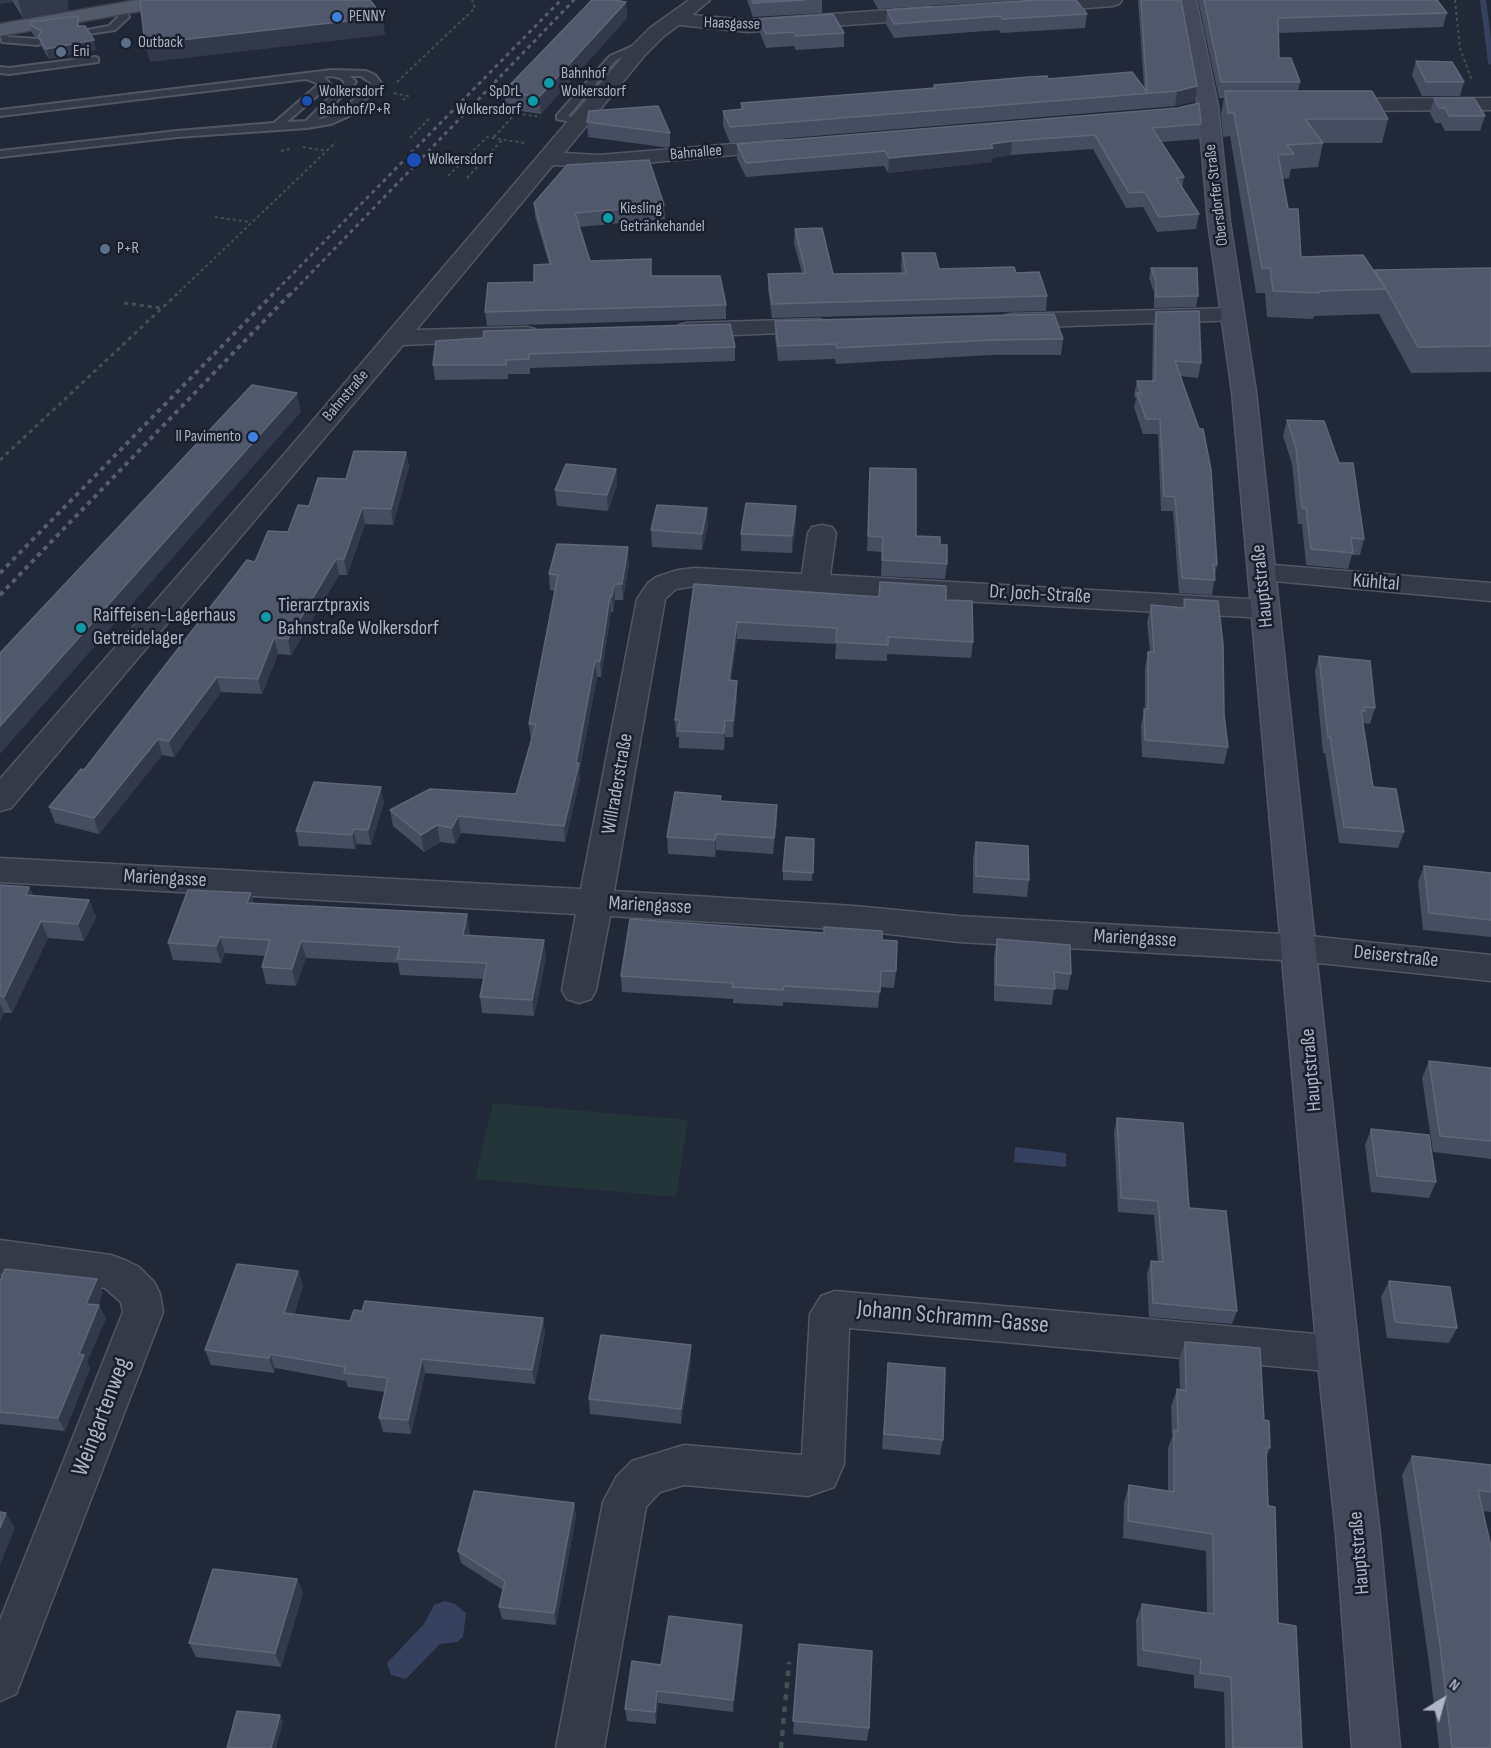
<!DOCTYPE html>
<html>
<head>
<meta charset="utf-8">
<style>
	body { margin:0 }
	#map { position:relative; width:1491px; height:1748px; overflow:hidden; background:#212838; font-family:"Sofia Sans Condensed",sans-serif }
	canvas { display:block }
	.north { position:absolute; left:1413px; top:1670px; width:60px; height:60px; -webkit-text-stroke:4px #1a1f2d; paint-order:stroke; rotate:37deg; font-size:16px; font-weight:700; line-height:24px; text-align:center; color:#afb4c5 }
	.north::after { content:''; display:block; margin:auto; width:21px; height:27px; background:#afb4c5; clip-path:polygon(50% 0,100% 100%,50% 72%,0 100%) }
</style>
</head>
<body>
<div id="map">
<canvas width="1491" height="1748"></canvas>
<div class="north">N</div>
</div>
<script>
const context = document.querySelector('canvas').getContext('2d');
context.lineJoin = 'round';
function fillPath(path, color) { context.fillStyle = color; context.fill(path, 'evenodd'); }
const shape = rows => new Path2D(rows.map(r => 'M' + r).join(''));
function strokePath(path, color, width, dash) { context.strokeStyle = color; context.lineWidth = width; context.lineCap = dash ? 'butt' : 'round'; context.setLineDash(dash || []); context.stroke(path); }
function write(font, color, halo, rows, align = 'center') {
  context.font = font + ' "Sofia Sans Condensed",sans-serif'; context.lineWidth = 5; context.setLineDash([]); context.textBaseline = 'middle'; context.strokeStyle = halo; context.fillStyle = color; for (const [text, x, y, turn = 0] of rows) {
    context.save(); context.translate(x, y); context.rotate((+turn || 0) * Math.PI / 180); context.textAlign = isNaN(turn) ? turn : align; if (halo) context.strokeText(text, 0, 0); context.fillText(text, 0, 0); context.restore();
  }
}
const green = shape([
	[493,1103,688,1120,676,1197,475,1179]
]);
const water = shape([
	[1015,1147,1066,1153,1066,1167,1014,1162],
	[445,1601,455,1604,466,1613,463,1637,457,1642,440,1644,406,1679,391,1675,387,1663,424,1624,434,1605]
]);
const stream = shape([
	[1480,0,1486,0,1491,39,1491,65,1488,63,1480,0]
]);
const pathFar2 = shape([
	[1455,0,1460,48,1472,81],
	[397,82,475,8,472,0],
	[394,93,408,96,403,100],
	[487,109,541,117],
	[377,110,386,111],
	[494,137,515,114],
	[410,138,430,118],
	[303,147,326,151],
	[281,151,292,148],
	[448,176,487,137,524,143],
	[467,178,502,140],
	[215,217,250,222],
	[175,296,336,142]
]);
const pathFar1 = shape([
	[124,303,161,308],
	[0,460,177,294]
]);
const path = shape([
	[781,1748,789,1662]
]);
const service = shape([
	[117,6,123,6,129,17,115,30,82,35,82,31,109,26,119,16,117,6],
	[0,31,8,37,38,39,43,42,38,45,2,42,0,31],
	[642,42,650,44,616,60,568,116,581,120,581,124,557,119,557,115,610,56,642,42],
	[95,57,98,58,98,62,9,74,0,73,0,67,9,68,95,57],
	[332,70,366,71,375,75,381,83,349,116,331,124,307,128,177,137,0,157,0,151,177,131,274,123,319,84,306,79,0,116,0,110,332,70],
	[332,76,340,78,345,82,306,121,287,122,328,86,330,84,324,77,332,76],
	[350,76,361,76,371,83,341,112,318,120,356,82,350,76]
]);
const minor = shape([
	[689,0,710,0,692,15,748,20,931,7,938,9,940,13,938,17,931,19,748,32,679,25,664,36,645,55,564,153,599,155,782,140,789,142,792,146,789,150,599,167,553,165,416,330,527,327,535,329,539,334,535,339,403,345,11,808,0,811,0,779,287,451,631,47,650,28,689,0],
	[1034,0,1122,0,1119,4,1113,6,1034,12,1027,10,1025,6,1027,2,1034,0],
	[1491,98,1491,110,1335,111,1328,109,1325,105,1328,101,1335,99,1491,98],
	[1232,308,1240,310,1244,315,1240,320,1011,328,1003,326,999,321,1003,316,1011,314,1232,308],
	[818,319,826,321,830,326,826,331,687,337,679,335,675,330,679,325,687,323,818,319],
	[822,525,832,527,836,533,830,575,1265,600,1275,603,1279,609,1275,615,1265,618,695,586,676,589,665,599,614,891,854,906,959,916,1300,935,1491,955,1491,981,1300,961,959,942,854,930,610,916,596,990,591,999,579,1003,567,999,562,990,576,914,0,882,0,858,581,889,637,599,648,583,656,577,678,570,695,568,802,574,808,533,812,527,822,525],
	[1262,564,1491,583,1491,601,1252,579,1248,573,1252,567,1262,564],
	[0,1240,111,1255,125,1260,139,1267,154,1282,160,1294,163,1312,16,1694,0,1701,0,1620,123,1312,121,1302,105,1288,0,1274,0,1240],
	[835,1291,1338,1336,1353,1341,1359,1354,1353,1367,1338,1372,849,1328,844,1464,834,1487,808,1496,684,1485,660,1492,646,1507,604,1748,556,1748,603,1502,617,1476,632,1461,684,1445,802,1455,810,1314,821,1296,835,1291]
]);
const secondary = shape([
	[1178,0,1196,0,1218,106,1230,222,1256,392,1359,1354,1380,1535,1400,1748,1352,1748,1336,1535,1317,1354,1232,392,1208,222,1198,106,1178,0]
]);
const primary = shape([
	[137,0,177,0,174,4,168,6,0,36,0,24,137,0]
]);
const railFar1 = shape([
	[271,296,561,0],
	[289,296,574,0]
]);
const rail = shape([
	[0,573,273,294],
	[0,595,290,294]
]);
const wall = shape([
	[0,0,68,0,68,10,23,18,13,2],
	[747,0,822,0,822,13,753,17],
	[873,0,1024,0,878,9],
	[1138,0,1181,0,1197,86,1195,101,1175,106,730,143,723,126,723,111,741,109,741,103,934,88,934,85,1048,79,1144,87],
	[1198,0,1437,0,1447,13,1443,27,1279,33,1279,58,1300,82,1298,91,1388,119,1382,143,1323,143,1318,167,1291,169,1289,178,1283,179,1288,209,1301,257,1374,272,1375,270,1491,268,1491,372,1411,373,1379,314,1314,316,1313,319,1267,317,1265,293,1256,293,1230,136,1223,137,1221,114,1224,98,1219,98],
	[626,2,627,18,541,114,506,109,504,91],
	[887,10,1087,14,1085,28,1001,33,999,30,894,38,886,24],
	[760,19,844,33,844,47,796,50,794,46,766,48,760,33],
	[30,22,81,26,96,50,49,59,41,46,39,38,35,37,32,33],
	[1416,61,1464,82,1460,96,1422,96,1412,75],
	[1434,98,1485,116,1480,131,1445,131,1441,123,1435,123,1430,113],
	[587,122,670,133,670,148,588,137],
	[1201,124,1199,139,1161,142,1184,177,1182,188,1199,214,1196,229,1157,232,1143,207,1126,208,1093,149,1011,155,992,158,992,162,888,173,884,166,746,177,737,159,737,144],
	[534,203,664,205,665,219,579,227,590,261,651,276,726,305,726,319,487,326,485,312,534,282,549,264,535,216],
	[795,229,833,274,902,273,901,268,902,253,939,269,1016,273,1047,296,1046,311,772,318,768,289,768,274,802,273,794,243],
	[1151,268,1198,296,1196,307,1154,308,1154,292,1149,278],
	[1156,312,1201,363,1198,378,1180,376,1217,565,1212,595,1179,593,1173,511,1161,511,1158,434,1143,434,1134,407,1136,399,1134,395,1137,381,1152,381,1153,326],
	[775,321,1063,339,1061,355,990,355,836,364,835,359,778,361,775,337],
	[436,341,735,347,735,361,530,368,530,374,508,374,508,379,435,380,433,365],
	[1287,420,1364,539,1360,555,1352,555,1348,569,1306,565,1302,524,1298,524,1292,464,1283,436],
	[406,452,409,467,393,525,365,524,347,575,339,575,291,655,278,654,262,694,221,692,174,757,162,755,99,834,55,823,49,807,84,770,255,562,288,532,309,506,346,479],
	[870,468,916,536,940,545,947,564,945,579,881,576,882,552,867,551],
	[616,469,617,485,608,511,557,506,555,490],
	[796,506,796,523,792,553,741,551,741,534],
	[708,525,702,550,652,547,651,530],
	[629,563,623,600,615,600,613,612,611,612,601,677,597,677,580,768,580,779,565,842,461,833,455,844,440,842,424,852,393,826,390,810,516,794,531,740,529,724,555,591,550,590,549,574],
	[694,584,879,597,946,600,973,642,971,658,887,654,887,661,835,659,836,644,737,639,731,680,737,681,737,698,733,737,725,737,724,750,679,748,679,737,676,737,675,720],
	[1184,599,1224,715,1228,747,1224,764,1142,757,1141,725,1145,709,1145,668,1148,652,1150,652,1147,622,1151,605,1182,607],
	[1319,656,1375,708,1370,724,1363,723,1373,787,1404,832,1398,848,1339,843,1325,753,1323,753,1315,671],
	[721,796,721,801,777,822,773,854,716,850,715,857,668,854,667,837],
	[384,802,371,845,357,844,355,849,299,846,296,831],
	[814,839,812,881,783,880,783,871],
	[976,842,1029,880,1027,897,973,893,973,859],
	[1424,866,1491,873,1491,937,1423,930,1418,882],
	[0,885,29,887,33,895,89,900,96,917,84,941,48,938,12,1013,4,1013,0,1021],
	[254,904,470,931,469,935,546,957,534,1016,482,1013,480,997,484,979,400,975,398,963,306,958,296,986,266,984,262,967,265,956,225,953,221,963,173,960,168,943],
	[997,939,1071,974,1068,990,1054,989,1052,1005,994,1001,994,956],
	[882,940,896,971,894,988,880,987,878,1008,783,1002,783,1006,733,1003,733,999,622,992,621,976],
	[1429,1061,1491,1068,1491,1159,1433,1152,1422,1078],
	[1117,1118,1189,1208,1237,1311,1232,1324,1149,1317,1147,1274,1151,1261,1158,1262,1154,1215,1118,1212,1114,1132],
	[1371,1129,1436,1182,1429,1198,1371,1192,1365,1145],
	[298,1271,303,1286,294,1314,350,1321,362,1311,543,1318,545,1333,535,1384,425,1373,411,1434,383,1432,379,1418,385,1392,348,1387,346,1381,275,1368,274,1373,211,1365,205,1350],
	[0,1281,103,1293,98,1305,106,1318,87,1362,90,1368,65,1431,0,1424],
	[1389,1281,1457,1328,1449,1343,1387,1338,1381,1297],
	[1185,1342,1264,1420,1270,1448,1266,1458,1268,1506,1278,1623,1302,1748,1225,1748,1224,1692,1194,1688,1194,1675,1137,1666,1136,1620,1142,1604,1207,1613,1206,1551,1123,1538,1124,1502,1129,1485,1168,1491,1168,1448,1172,1437,1171,1407,1177,1389,1180,1390,1179,1360],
	[691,1360,681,1424,590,1414,589,1399],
	[888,1363,943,1440,940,1455,882,1449],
	[1412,1456,1491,1465,1491,1512,1483,1511,1491,1748,1439,1748,1429,1663,1402,1475],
	[574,1503,576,1516,556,1625,502,1619,499,1607,503,1590,461,1563,458,1551],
	[297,1579,303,1593,281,1667,196,1657,189,1643],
	[742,1638,733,1712,658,1703,656,1724,627,1721,625,1709,661,1665],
	[799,1644,869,1728,867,1741,793,1734]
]);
const shadedWall = shape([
	[0,0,12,0,13,2,0,4],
	[18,0,68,0,68,10,23,18],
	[626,2,627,18,541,114,539,97],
	[383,17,385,35,150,62,145,44],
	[94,40,96,50,49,59,46,49],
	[1197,86,1195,101,1175,106,1177,91],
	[1012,141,1011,155,992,158,992,162,888,173,889,158],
	[297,393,301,412,0,754,0,726],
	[406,452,409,467,393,525,391,509],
	[616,469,617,485,608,511,607,495],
	[796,506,796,523,792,553,792,536],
	[362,508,365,524,347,575,344,559],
	[707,508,708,525,702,550,702,534],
	[628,547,629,563,623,600,622,584],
	[336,559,339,575,291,655,288,639],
	[614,584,615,600,613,612,612,596],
	[610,596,611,612,601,677,600,661],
	[737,622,737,639,729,697,729,680],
	[274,638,278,654,262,694,258,679],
	[595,661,597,677,580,768,580,779,565,842,564,826],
	[217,677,221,692,174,757,169,741],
	[737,681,737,698,733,737,733,721],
	[725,720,725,737,724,750,724,733],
	[158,739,162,755,99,834,94,818],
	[381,787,384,802,371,845,368,830],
	[777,805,777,822,773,854,774,838],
	[458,816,461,833,455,844,452,828],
	[437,825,440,842,424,852,421,835],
	[353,829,357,844,355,849,352,835],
	[716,834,716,850,715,857,715,840],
	[29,887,36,904,26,895],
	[251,893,256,910,247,903],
	[89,900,96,917,84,941,78,924],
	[467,914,470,931,465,952,463,935],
	[41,921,48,938,12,1013,4,997],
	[220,937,225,953,221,963,216,946],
	[544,940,546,957,534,1016,532,1000],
	[301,941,306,958,296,986,292,969],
	[0,1003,4,1013,0,1021],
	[298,1271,303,1286,289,1328,284,1313],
	[97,1279,103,1293,93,1318,86,1304],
	[99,1305,106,1318,87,1362,90,1368,65,1431,58,1418,79,1354],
	[543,1318,545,1333,535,1384,532,1370],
	[691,1345,691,1360,681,1424,681,1409],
	[270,1354,275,1368,274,1373,269,1358],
	[422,1359,425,1373,411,1434,408,1420],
	[574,1503,576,1516,556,1625,554,1613],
	[6,1513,15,1528,0,1565,0,1528],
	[297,1579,303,1593,281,1667,275,1653],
	[742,1625,742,1638,733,1712,733,1700],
	[657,1691,658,1703,656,1724,655,1712],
	[280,1715,283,1722,276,1748,271,1748]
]);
const building = shape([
	[140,0,370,0,383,17,145,44,140,0],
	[592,0,614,0,626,2,539,97,504,91,592,0],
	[752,0,804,0,753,3,752,0],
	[1036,0,1076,0,1087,14,1002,19,1001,16,894,24,887,10,1036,0],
	[1141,0,1181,0,1197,86,1177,91,730,127,723,111,743,109,741,103,935,88,934,85,1029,77,1047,76,1048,79,1132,72,1147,92,1141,0],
	[1204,0,1437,0,1447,13,1278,18,1279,58,1291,58,1300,82,1221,82,1204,0],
	[833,14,844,33,796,36,794,32,766,34,760,19,833,14],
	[78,16,78,26,85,26,94,40,46,49,38,36,42,31,32,26,30,22,78,16],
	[1416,61,1452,62,1464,82,1426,82,1416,61],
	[1225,91,1372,91,1388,119,1305,119,1323,143,1287,145,1294,154,1278,155,1288,209,1298,209,1301,257,1363,255,1385,288,1375,270,1491,268,1491,346,1418,347,1386,289,1319,291,1319,293,1273,291,1270,268,1262,268,1234,113,1228,113,1225,91],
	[1434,98,1474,98,1485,116,1449,116,1445,108,1439,108,1434,98],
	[1199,103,1201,124,1152,128,1184,177,1176,178,1199,214,1159,217,1145,192,1129,193,1095,135,1012,141,991,144,993,148,889,158,885,151,746,163,737,144,1178,108,1199,103],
	[658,106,670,133,587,122,589,111,658,106],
	[649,160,664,205,575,213,590,261,651,259,651,276,720,276,726,305,485,312,488,283,534,282,534,265,551,264,534,203,567,165,649,160],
	[822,228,833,274,906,273,902,253,935,253,939,269,1014,267,1016,273,1039,272,1047,296,772,304,768,274,806,273,795,229,822,228],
	[1151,268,1197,268,1198,296,1156,297,1156,281,1151,268],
	[1199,311,1201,363,1175,361,1199,429,1203,429,1211,470,1217,565,1213,564,1215,580,1182,578,1175,497,1164,496,1160,419,1146,419,1137,393,1141,393,1137,381,1155,381,1156,312,1199,311],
	[1054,314,1063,339,992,340,837,348,836,344,778,346,775,321,1054,314],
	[730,324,735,347,529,354,529,359,506,360,506,365,433,365,436,341,483,338,484,331,730,324],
	[252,385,297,393,0,726,0,653,252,385],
	[1287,420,1324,421,1339,463,1353,463,1364,539,1351,538,1353,553,1311,549,1306,508,1302,508,1296,448,1287,420],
	[354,451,406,452,391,509,362,508,344,559,336,559,288,639,274,638,258,679,217,677,169,741,158,739,94,818,49,807,81,769,84,770,247,560,255,562,268,531,288,532,298,505,309,506,318,478,346,479,354,451],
	[566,464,616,469,607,495,555,490,566,464],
	[870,468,916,469,916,536,940,537,940,545,947,545,947,564,882,560,883,537,868,536,870,468],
	[746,503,796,506,792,536,741,534,746,503],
	[657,505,707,508,702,534,651,530,657,505],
	[557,544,628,547,622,584,614,584,612,596,610,596,600,661,595,661,576,763,579,763,564,826,458,816,452,828,437,825,421,835,390,810,430,789,516,794,536,724,529,724,558,575,549,574,557,544],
	[880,582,946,586,946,600,972,601,973,642,888,637,888,645,836,642,837,628,737,622,729,680,737,681,733,721,725,720,724,733,678,731,680,720,675,720,694,584,879,597,880,582],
	[1184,599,1218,601,1223,644,1224,715,1228,747,1145,740,1144,709,1148,709,1148,652,1154,652,1151,605,1185,608,1184,599],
	[1319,656,1370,661,1375,708,1364,707,1365,711,1361,711,1373,787,1396,789,1404,832,1344,827,1330,737,1328,737,1319,656],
	[314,782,381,787,368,830,353,829,352,835,296,831,314,782],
	[675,792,721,796,720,801,777,805,774,838,716,834,715,840,667,837,675,792],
	[786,837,814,839,813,873,783,871,786,837],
	[976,842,1028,846,1029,880,976,876,976,842],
	[1424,866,1491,873,1491,920,1429,913,1424,866],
	[0,885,29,887,26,895,89,900,78,924,41,921,4,997,0,996,0,885],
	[188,890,251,893,247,903,467,914,463,935,544,940,532,1000,480,997,487,963,397,959,400,947,301,941,292,969,262,967,270,940,220,937,216,946,168,943,188,890],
	[630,919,824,933,824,927,882,931,882,940,897,941,896,971,881,971,880,992,784,986,783,990,732,987,733,983,621,976,630,919],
	[997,939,1070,945,1071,974,1054,972,1055,989,996,985,997,939],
	[1429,1061,1491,1068,1491,1141,1440,1136,1429,1061],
	[1117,1118,1183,1123,1189,1208,1226,1211,1237,1311,1153,1303,1151,1261,1163,1262,1158,1201,1121,1198,1117,1118],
	[1371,1129,1429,1135,1436,1182,1377,1176,1371,1129],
	[237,1264,298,1271,284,1313,350,1321,354,1310,362,1311,365,1301,543,1318,532,1370,422,1359,408,1420,379,1418,388,1378,344,1373,345,1367,270,1354,269,1358,205,1350,237,1264],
	[5,1269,97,1279,86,1304,99,1305,79,1354,84,1355,58,1418,0,1412,0,1281,5,1269],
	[1389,1281,1450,1287,1457,1328,1395,1322,1389,1281],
	[601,1335,691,1345,681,1409,589,1399,601,1335],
	[1185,1342,1260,1348,1264,1420,1269,1421,1270,1448,1266,1448,1268,1506,1275,1507,1278,1623,1296,1626,1302,1748,1233,1748,1231,1677,1200,1673,1201,1659,1143,1650,1142,1604,1214,1614,1213,1534,1128,1521,1129,1485,1174,1492,1174,1430,1178,1431,1177,1389,1186,1391,1185,1342],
	[888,1363,945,1368,943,1440,884,1434,888,1363],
	[1412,1456,1491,1465,1491,1492,1478,1490,1491,1547,1491,1748,1452,1748,1440,1645,1412,1456],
	[474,1491,574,1503,554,1613,499,1607,505,1581,458,1551,474,1491],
	[0,1512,6,1513,0,1528,0,1512],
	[213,1569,297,1579,275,1653,189,1643,213,1569],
	[669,1616,742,1625,733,1700,657,1691,655,1712,625,1709,632,1661,661,1665,669,1616],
	[799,1644,872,1651,869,1728,793,1721,799,1644],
	[237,1711,280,1715,271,1748,227,1748,237,1711]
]);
const markers = [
	[337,17,6,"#3f7fe0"],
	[126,43,6,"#5c6f8a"],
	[61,52,6,"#5c6f8a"],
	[549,83,6,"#0f9aa8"],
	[307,101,6,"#1a4fb4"],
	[533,101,6,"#0f9aa8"],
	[414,160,8,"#1a4fb4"],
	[608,218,6,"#0f9aa8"],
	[105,249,6,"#5c6f8a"],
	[253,437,6,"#3f7fe0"],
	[266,617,6,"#0f9aa8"],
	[81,628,6,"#0f9aa8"]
];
const farPoinames = [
	["PENNY",349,17],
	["Outback",138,43],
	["Eni",73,52],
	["Bahnhof",561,74],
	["Wolkersdorf",561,92],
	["Wolkersdorf",319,92],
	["Bahnhof/P+R",319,110],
	["SpDrL",521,92,"right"],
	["Wolkersdorf",521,110,"right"],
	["Wolkersdorf",428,160],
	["Kiesling",620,209],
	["Getränkehandel",620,227],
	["P+R",117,249],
	["Il Pavimento",241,437,"right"]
];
const farStreetnames = [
	["Haasgasse",732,24,2],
	["Bahnallee",696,153,-5],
	["Obersdorfer Straße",1217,195,-97],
	["Bahnstraße",346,396,-50]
];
const streetNames = [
	["Kühltal",1376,583,5],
	["Hauptstraße",1263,586,-96],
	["Dr. Joch-Straße",1040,595,3],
	["Willraderstraße",618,784,-80],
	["Mariengasse",165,879,3],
	["Mariengasse",650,906,3],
	["Mariengasse",1135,939,3],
	["Deiserstraße",1396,957,6],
	["Hauptstraße",1312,1070,-95],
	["Hauptstraße",1360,1553,-95]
];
const poiNames = [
	["Tierarztpraxis",278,606],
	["Bahnstraße Wolkersdorf",278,629],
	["Raiffeisen-Lagerhaus",93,616],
	["Getreidelager",93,639]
];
const nearStreetnames = [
	["Johann Schramm-Gasse",953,1318,5],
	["Weingartenweg",102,1417,-69]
];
fillPath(green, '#24353a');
fillPath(water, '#35415f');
fillPath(stream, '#35415f');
strokePath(service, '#525766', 4);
strokePath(minor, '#525766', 3);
strokePath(secondary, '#525766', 3);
strokePath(primary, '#3e4352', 3);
strokePath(pathFar2, '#405156', 2, [3, 3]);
strokePath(pathFar1, '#405156', 3, [4, 4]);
strokePath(path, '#405156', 4.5, [6, 6]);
fillPath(service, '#343a48');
fillPath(minor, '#343a48');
fillPath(secondary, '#43485b');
fillPath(primary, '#525969');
strokePath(railFar1, '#565d6f', 3, [4, 4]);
strokePath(rail, '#565d6f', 4, [4.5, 4.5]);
fillPath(wall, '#454d60');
fillPath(shadedWall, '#32394b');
fillPath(building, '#50586b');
strokePath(building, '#5f6679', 1.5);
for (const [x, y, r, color] of markers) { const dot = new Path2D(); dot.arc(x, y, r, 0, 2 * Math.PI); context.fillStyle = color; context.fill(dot); strokePath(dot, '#1a1f2d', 2); }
write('16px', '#afb4c5', '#1a1f2d', farPoinames, 'left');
write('16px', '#afb4c5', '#1a1f2d', farStreetnames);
write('20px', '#afb4c5', '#1a1f2d', streetNames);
write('20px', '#afb4c5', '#1a1f2d', poiNames, 'left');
write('24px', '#afb4c5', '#1a1f2d', nearStreetnames);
</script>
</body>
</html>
